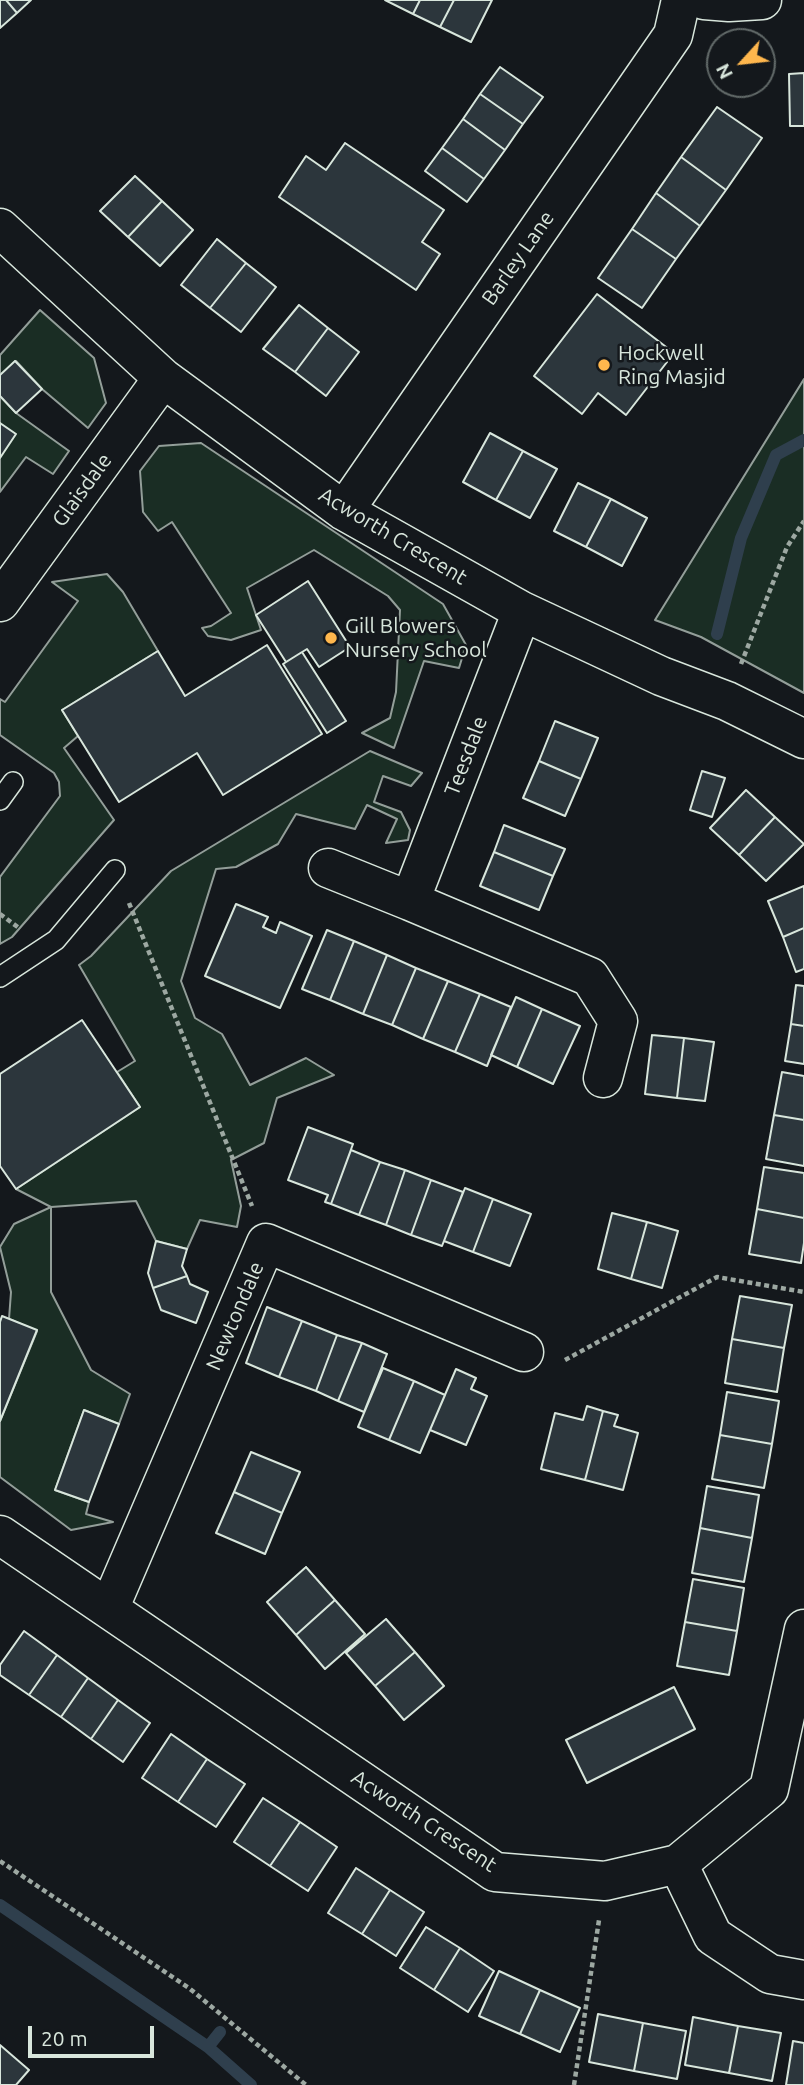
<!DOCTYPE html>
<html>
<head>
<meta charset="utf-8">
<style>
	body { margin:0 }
	#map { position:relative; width:804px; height:2085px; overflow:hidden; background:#14181c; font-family:Ubuntu,sans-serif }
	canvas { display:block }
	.north { position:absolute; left:706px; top:28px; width:70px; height:70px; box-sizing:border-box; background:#14181c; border:2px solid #626a69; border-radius:50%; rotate:243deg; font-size:19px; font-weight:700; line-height:28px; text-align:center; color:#d8e6dc }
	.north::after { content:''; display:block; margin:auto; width:24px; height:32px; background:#ffb74d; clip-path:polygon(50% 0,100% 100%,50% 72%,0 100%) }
	.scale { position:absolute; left:28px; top:2026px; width:126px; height:32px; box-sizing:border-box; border:4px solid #d8e6dc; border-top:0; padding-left:9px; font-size:21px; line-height:24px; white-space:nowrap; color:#d8e6dc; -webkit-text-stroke:5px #14181c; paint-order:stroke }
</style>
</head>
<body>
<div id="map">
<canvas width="804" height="2085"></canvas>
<div class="north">N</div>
<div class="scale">20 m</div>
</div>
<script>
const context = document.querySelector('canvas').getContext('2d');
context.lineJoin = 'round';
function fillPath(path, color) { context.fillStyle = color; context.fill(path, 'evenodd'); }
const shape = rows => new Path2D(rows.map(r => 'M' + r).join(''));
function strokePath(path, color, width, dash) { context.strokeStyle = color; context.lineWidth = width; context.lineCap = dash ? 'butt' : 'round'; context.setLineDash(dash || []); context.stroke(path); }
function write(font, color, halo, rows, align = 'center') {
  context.font = font + ' Ubuntu,sans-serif'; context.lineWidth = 5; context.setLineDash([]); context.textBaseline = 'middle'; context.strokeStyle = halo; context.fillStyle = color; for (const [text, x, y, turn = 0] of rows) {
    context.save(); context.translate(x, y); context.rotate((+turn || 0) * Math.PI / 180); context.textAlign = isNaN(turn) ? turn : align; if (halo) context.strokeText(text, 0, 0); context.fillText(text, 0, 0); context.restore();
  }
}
const green = shape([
	[40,310,94,358,106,403,88,428,42,389,16,361,0,375,0,355,40,310],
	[804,379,804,693,701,637,655,620,804,379],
	[0,396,16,413,69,451,53,474,26,457,0,492,0,396],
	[201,443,443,604,466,645,459,668,424,661,394,748,362,733,390,718,396,692,400,610,388,596,314,550,247,588,261,630,231,640,208,636,202,628,211,626,231,613,172,522,158,531,143,512,140,471,159,446,201,443],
	[107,574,123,592,158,651,62,710,78,736,64,748,114,820,12,937,0,944,0,877,60,796,59,782,54,773,0,735,0,699,5,702,78,601,52,582,107,574],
	[370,751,422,773,411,786,383,776,374,802,401,812,410,830,408,840,386,843,397,819,367,805,355,829,296,814,278,844,236,867,216,869,181,981,195,1018,222,1034,250,1085,306,1058,334,1075,277,1098,264,1143,231,1160,241,1206,237,1227,200,1220,187,1249,156,1241,136,1201,51,1207,51,1292,91,1370,130,1394,119,1424,84,1410,55,1490,89,1502,86,1514,113,1522,71,1530,0,1477,0,1421,37,1331,9,1319,11,1292,0,1247,14,1224,51,1207,16,1189,140,1107,117,1072,135,1061,79,965,91,956,171,871,370,751]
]);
const stream = shape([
	[717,634,741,538,776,455,804,440],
	[0,1905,208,2047,251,2085],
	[208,2047,220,2032]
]);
const building = shape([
	[0,0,6,0,17,13,0,28,0,0],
	[6,0,31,0,17,13,6,0],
	[385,0,420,0,413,14,385,0],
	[420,0,454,0,440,27,413,14,420,0],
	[454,0,492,0,471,42,440,27,454,0],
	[500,67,543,97,523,124,480,94,500,67],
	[804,73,804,126,790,126,789,74,804,73],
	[480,94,523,124,505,150,463,119,480,94],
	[717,107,762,138,726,190,681,157,717,107],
	[463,119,505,150,484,179,442,148,463,119],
	[345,143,444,210,422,242,440,254,416,290,279,197,306,156,326,170,345,143],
	[442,148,484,179,467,202,425,171,442,148],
	[681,157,726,190,700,226,656,193,681,157],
	[135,176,162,201,128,237,100,211,135,176],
	[656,193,700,226,676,259,632,229,656,193],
	[162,201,193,230,160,266,128,237,162,201],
	[632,229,676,259,642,308,598,278,632,229],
	[217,239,246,263,210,308,181,285,217,239],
	[246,263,276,287,241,332,210,308,246,263],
	[597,294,674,353,626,415,598,393,582,414,534,376,597,294],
	[299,305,328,328,295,372,263,349,299,305],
	[328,328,359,352,326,396,295,372,328,328],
	[15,361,42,389,16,413,0,396,0,375,15,361],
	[0,423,16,434,0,458,0,423],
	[490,433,523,451,496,500,463,482,490,433],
	[523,451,557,469,530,518,496,500,523,451],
	[578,483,611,499,586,547,554,531,578,483],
	[611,499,647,518,622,566,586,547,611,499],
	[308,581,350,647,319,667,307,649,286,662,256,615,308,581],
	[267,645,322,734,223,795,197,753,119,802,62,710,158,651,185,696,267,645],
	[302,652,346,721,327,733,283,664,302,652],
	[555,721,598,738,581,779,539,761,555,721],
	[539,761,581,779,565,816,523,798,539,761],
	[702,771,725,778,712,817,690,810,702,771],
	[746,790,775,817,739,855,710,828,746,790],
	[775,817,804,844,766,881,739,855,775,817],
	[504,825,565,849,553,876,494,852,504,825],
	[494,852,553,876,539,910,480,886,494,852],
	[804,886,804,928,783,937,768,901,804,886],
	[236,904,268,917,263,927,276,933,280,922,312,936,280,1008,205,976,236,904],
	[804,928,804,969,796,972,783,937,804,928],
	[327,930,354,941,330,1000,302,989,327,930],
	[354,941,387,955,363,1014,330,1000,354,941],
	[387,955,416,968,392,1025,363,1014,387,955],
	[416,968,448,981,423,1039,392,1025,416,968],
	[448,981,480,994,455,1052,423,1039,448,981],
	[796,985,804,986,804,1026,791,1024,796,985],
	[480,994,511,1007,487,1066,455,1052,480,994],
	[516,997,542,1009,517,1067,491,1055,516,997],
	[542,1009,580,1026,553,1084,517,1067,542,1009],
	[82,1020,140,1107,16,1189,0,1166,0,1074,82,1020],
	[791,1024,804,1026,804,1064,785,1061,791,1024],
	[652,1035,684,1038,677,1098,645,1094,652,1035],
	[684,1038,714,1042,705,1101,677,1098,684,1038],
	[782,1072,804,1076,804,1120,774,1115,782,1072],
	[774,1115,804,1120,804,1166,766,1159,774,1115],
	[308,1127,353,1144,331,1204,325,1202,328,1195,288,1180,308,1127],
	[351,1150,380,1162,359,1215,331,1204,351,1150],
	[380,1162,405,1170,386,1225,359,1215,380,1162],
	[764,1167,804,1173,804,1218,757,1209,764,1167],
	[405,1170,431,1180,411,1235,386,1225,405,1170],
	[431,1180,463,1192,442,1246,411,1235,431,1180],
	[465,1188,493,1199,473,1252,444,1241,465,1188],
	[493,1199,531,1214,510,1266,473,1252,493,1199],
	[757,1209,804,1218,804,1243,801,1263,749,1254,757,1209],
	[612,1213,647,1222,631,1279,598,1269,612,1213],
	[647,1222,678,1231,662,1288,631,1279,647,1222],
	[156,1241,187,1249,182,1266,187,1276,153,1288,148,1273,156,1241],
	[187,1276,190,1284,208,1292,196,1323,161,1310,153,1288,187,1276],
	[740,1296,792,1305,784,1348,732,1339,740,1296],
	[267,1307,302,1321,279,1377,246,1363,267,1307],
	[2,1316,37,1330,0,1421,0,1322,2,1316],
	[302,1321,337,1335,316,1391,279,1377,302,1321],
	[337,1335,362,1343,338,1401,316,1391,337,1335],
	[732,1339,784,1348,777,1392,725,1383,732,1339],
	[362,1343,387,1354,364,1412,338,1401,362,1343],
	[383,1368,414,1381,389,1440,358,1427,383,1368],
	[456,1369,476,1378,471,1389,487,1396,466,1445,430,1430,456,1369],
	[414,1381,445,1395,420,1453,389,1440,414,1381],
	[727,1392,779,1401,772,1444,720,1435,727,1392],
	[587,1406,603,1411,585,1480,541,1469,555,1413,583,1420,587,1406],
	[84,1410,119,1424,89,1502,55,1490,84,1410],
	[603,1411,618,1415,614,1426,638,1433,623,1490,585,1480,603,1411],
	[720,1435,772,1444,764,1488,712,1479,720,1435],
	[251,1452,300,1472,282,1513,234,1492,251,1452],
	[707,1486,759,1495,752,1538,700,1528,707,1486],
	[234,1492,282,1513,265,1554,216,1533,234,1492],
	[700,1528,752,1538,744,1582,692,1573,700,1528],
	[306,1567,335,1600,296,1635,267,1602,306,1567],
	[693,1579,744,1588,737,1631,685,1622,693,1579],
	[335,1600,365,1634,325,1669,296,1635,335,1600],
	[386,1619,415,1652,375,1686,346,1653,386,1619],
	[685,1622,737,1631,729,1675,677,1666,685,1622],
	[24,1631,57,1655,29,1695,0,1675,0,1665,24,1631],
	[415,1652,444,1686,404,1720,375,1686,415,1652],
	[57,1655,88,1678,61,1717,29,1695,57,1655],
	[88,1678,118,1700,91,1739,61,1717,88,1678],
	[674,1687,695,1729,587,1783,566,1740,674,1687],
	[118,1700,150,1723,123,1762,91,1739,118,1700],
	[171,1734,207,1759,178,1802,142,1778,171,1734],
	[207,1759,245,1784,216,1827,178,1802,207,1759],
	[263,1798,300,1822,270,1866,234,1842,263,1798],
	[300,1822,337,1847,308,1891,270,1866,300,1822],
	[356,1868,390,1890,362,1934,328,1913,356,1868],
	[390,1890,424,1912,396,1956,362,1934,390,1890],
	[426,1927,460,1948,434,1990,400,1968,426,1927],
	[460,1948,494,1971,468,2012,434,1990,460,1948],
	[499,1971,540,1990,520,2034,479,2016,499,1971],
	[540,1990,580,2008,560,2052,520,2034,540,1990],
	[598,2014,643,2023,634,2071,589,2062,598,2014],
	[693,2017,738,2026,729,2073,685,2065,693,2017],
	[643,2023,686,2031,677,2079,634,2071,643,2023],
	[738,2026,781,2033,772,2081,729,2073,738,2026],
	[793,2041,804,2043,804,2085,786,2085,793,2041],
	[0,2045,29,2070,16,2085,0,2085,0,2045]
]);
const path = shape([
	[741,664,787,547,804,521],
	[129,903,252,1206],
	[0,914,19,928],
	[565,1360,717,1277,804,1292],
	[0,1861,189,1988,306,2085],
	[574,2085,599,1920]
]);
const lane = shape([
	[0,800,13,782],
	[0,977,56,940,115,870]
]);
const street = shape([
	[704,0,729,2,762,0],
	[0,228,163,378,344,511,522,611,661,676,727,701,804,739],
	[344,511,673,35,681,0],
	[0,602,163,378],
	[522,611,410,901,590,977,618,1021,603,1078],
	[328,868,410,901],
	[0,1535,495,1872,605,1881,678,1864,769,1789,804,1629],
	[109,1609,266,1243,524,1352],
	[678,1864,713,1936,770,1974,804,1980]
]);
const markers = [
	[604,365,7,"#ffb74d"],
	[331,638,7,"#ffb74d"]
];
const streetNames = [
	["Barley Lane",518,258,-55],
	["Glaisdale",82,490,-54],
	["Acworth Crescent",393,536,31],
	["Teesdale",466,756,-69],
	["Newtondale",235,1316,-67],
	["Acworth Crescent",424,1821,33]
];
const poiNames = [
	["Hockwell",618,353],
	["Ring Masjid",618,377],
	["Gill Blowers",345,626],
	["Nursery School",345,650]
];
fillPath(green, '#1a2d24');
strokePath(green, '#939e99', 2);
strokePath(stream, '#2f3f4d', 12);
fillPath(building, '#2c363c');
strokePath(building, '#d8e6dc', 2);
strokePath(lane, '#d8e6dc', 22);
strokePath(street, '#d8e6dc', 41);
strokePath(path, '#9da8a2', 4.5, [5, 3.5]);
strokePath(lane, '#14181c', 19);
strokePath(street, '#14181c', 38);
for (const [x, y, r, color] of markers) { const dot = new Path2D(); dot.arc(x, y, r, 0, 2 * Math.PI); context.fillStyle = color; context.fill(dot); strokePath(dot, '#14181c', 2.5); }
write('21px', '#d8e6dc', '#14181c', streetNames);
write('21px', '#d8e6dc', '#14181c', poiNames, 'left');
</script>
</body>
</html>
